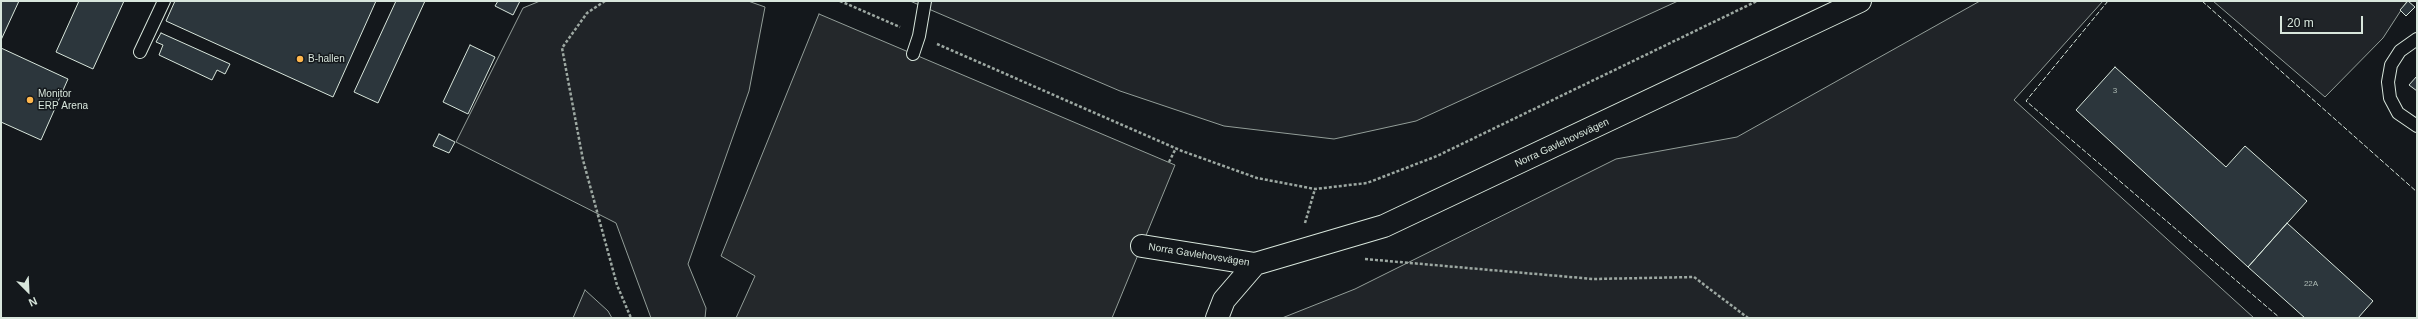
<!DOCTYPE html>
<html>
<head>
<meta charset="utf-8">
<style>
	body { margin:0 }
	#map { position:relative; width:2418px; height:319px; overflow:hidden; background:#14181c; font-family:Helvetica,sans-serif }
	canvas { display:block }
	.frame { position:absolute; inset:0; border:2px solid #d8e6dc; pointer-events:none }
	.north { position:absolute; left:8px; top:271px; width:40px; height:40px; -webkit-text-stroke:3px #14181c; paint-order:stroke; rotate:156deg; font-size:11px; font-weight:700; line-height:16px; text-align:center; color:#d8e6dc }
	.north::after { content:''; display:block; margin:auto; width:14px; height:18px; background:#d8e6dc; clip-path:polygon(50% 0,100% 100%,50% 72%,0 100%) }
	.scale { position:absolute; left:2280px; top:16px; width:83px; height:18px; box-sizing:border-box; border:2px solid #d8e6dc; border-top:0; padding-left:5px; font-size:12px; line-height:14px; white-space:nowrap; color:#d8e6dc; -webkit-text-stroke:3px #14181c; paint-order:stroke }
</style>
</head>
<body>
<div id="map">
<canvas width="2418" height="319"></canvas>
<div class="frame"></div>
<div class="north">N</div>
<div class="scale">20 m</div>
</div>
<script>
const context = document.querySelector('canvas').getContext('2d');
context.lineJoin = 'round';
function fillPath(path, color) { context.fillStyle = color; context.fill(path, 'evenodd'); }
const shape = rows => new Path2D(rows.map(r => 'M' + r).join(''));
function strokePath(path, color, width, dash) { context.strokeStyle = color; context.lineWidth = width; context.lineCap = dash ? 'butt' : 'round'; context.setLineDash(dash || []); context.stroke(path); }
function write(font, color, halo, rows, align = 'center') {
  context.font = font + ' Helvetica,sans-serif'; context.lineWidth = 3; context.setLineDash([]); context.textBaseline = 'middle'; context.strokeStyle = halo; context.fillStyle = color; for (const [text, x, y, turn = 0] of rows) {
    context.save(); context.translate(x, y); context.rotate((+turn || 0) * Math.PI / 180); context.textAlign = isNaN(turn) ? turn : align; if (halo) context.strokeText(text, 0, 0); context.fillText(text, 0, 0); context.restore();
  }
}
const green = shape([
	[540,1,748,1,765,7,749,91,688,264,706,308,705,318,651,318,616,223,456,142,523,8,540,1],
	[910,1,1678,1,1416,121,1334,139,1224,126,1120,91,910,1],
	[1980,1,2103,1,2014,100,2254,318,1282,318,1355,289,1616,159,1737,137,1980,1],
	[2213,1,2407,1,2383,38,2325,97,2213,1],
	[585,290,608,311,612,318,573,318,585,290]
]);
const parking = shape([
	[819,14,1175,165,1112,318,736,318,755,276,721,256,819,14]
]);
const building = shape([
	[1,1,19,1,1,40,1,1],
	[79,1,124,1,93,69,56,52,79,1],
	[175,1,376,1,333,97,166,21,175,1],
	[396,1,425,1,378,103,354,92,396,1],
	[498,1,520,1,513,15,495,6,498,1],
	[2408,1,2415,7,2406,16,2400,10,2408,1],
	[161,33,230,64,225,74,217,70,212,80,159,55,163,45,156,42,161,33],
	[470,45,495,57,468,114,443,102,470,45],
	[1,48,68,79,41,140,1,122,1,48],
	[2115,67,2226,167,2245,146,2307,201,2248,267,2076,110,2115,67],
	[2417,76,2417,91,2409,85,2417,76],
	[439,134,455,142,449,153,433,146,439,134],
	[2287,223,2373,301,2358,318,2305,318,2248,267,2287,223]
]);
const path = shape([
	[605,1,587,13,562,48,583,160,617,285,631,318],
	[840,1,900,27],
	[937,44,1182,151,1257,178,1315,189,1367,183,1437,156,1757,1],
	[1169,162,1176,148],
	[1305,223,1315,189],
	[1365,259,1593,279,1694,277,1748,318]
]);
const lane = shape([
	[2417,39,2400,51,2391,65,2388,82,2390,98,2398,113,2417,126],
	[140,52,164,1],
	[913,54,919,36,925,1]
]);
const street = shape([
	[1142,246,1255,264],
	[1217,318,1224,300,1255,264,1384,226,1860,1]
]);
const fence = shape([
	[2108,1,2026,101,2280,318],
	[2202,1,2417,192]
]);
const markers = [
	[300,59,4,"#ffb74d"],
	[30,100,4,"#ffb74d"]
];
const numberNames = [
	["3",2115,91],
	["22A",2311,284]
];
const poiNames = [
	["B-hallen",308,59],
	["Monitor",38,94],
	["ERP Arena",38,106]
];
const streetNames = [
	["Norra Gavlehovsvägen",1562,143,-25],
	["Norra Gavlehovsvägen",1199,255,9]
];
fillPath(green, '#202428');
strokePath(green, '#939e99', 1);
fillPath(parking, '#24282b');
strokePath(parking, '#939e99', 1);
fillPath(building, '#2c363c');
strokePath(building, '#d8e6dc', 1);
strokePath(lane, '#d8e6dc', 14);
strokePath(street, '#d8e6dc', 24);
strokePath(path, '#9da8a2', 2.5, [3, 2]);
strokePath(lane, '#14181c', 12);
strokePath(street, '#14181c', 22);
strokePath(fence, '#d8e6dc', 1, [5, 2]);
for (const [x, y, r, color] of markers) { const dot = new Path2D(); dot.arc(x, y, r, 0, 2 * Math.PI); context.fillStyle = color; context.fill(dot); strokePath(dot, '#14181c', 1.5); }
write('8px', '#adbab4', null, numberNames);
write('10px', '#d8e6dc', '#14181c', poiNames, 'left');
write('10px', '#d8e6dc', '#14181c', streetNames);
</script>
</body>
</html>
